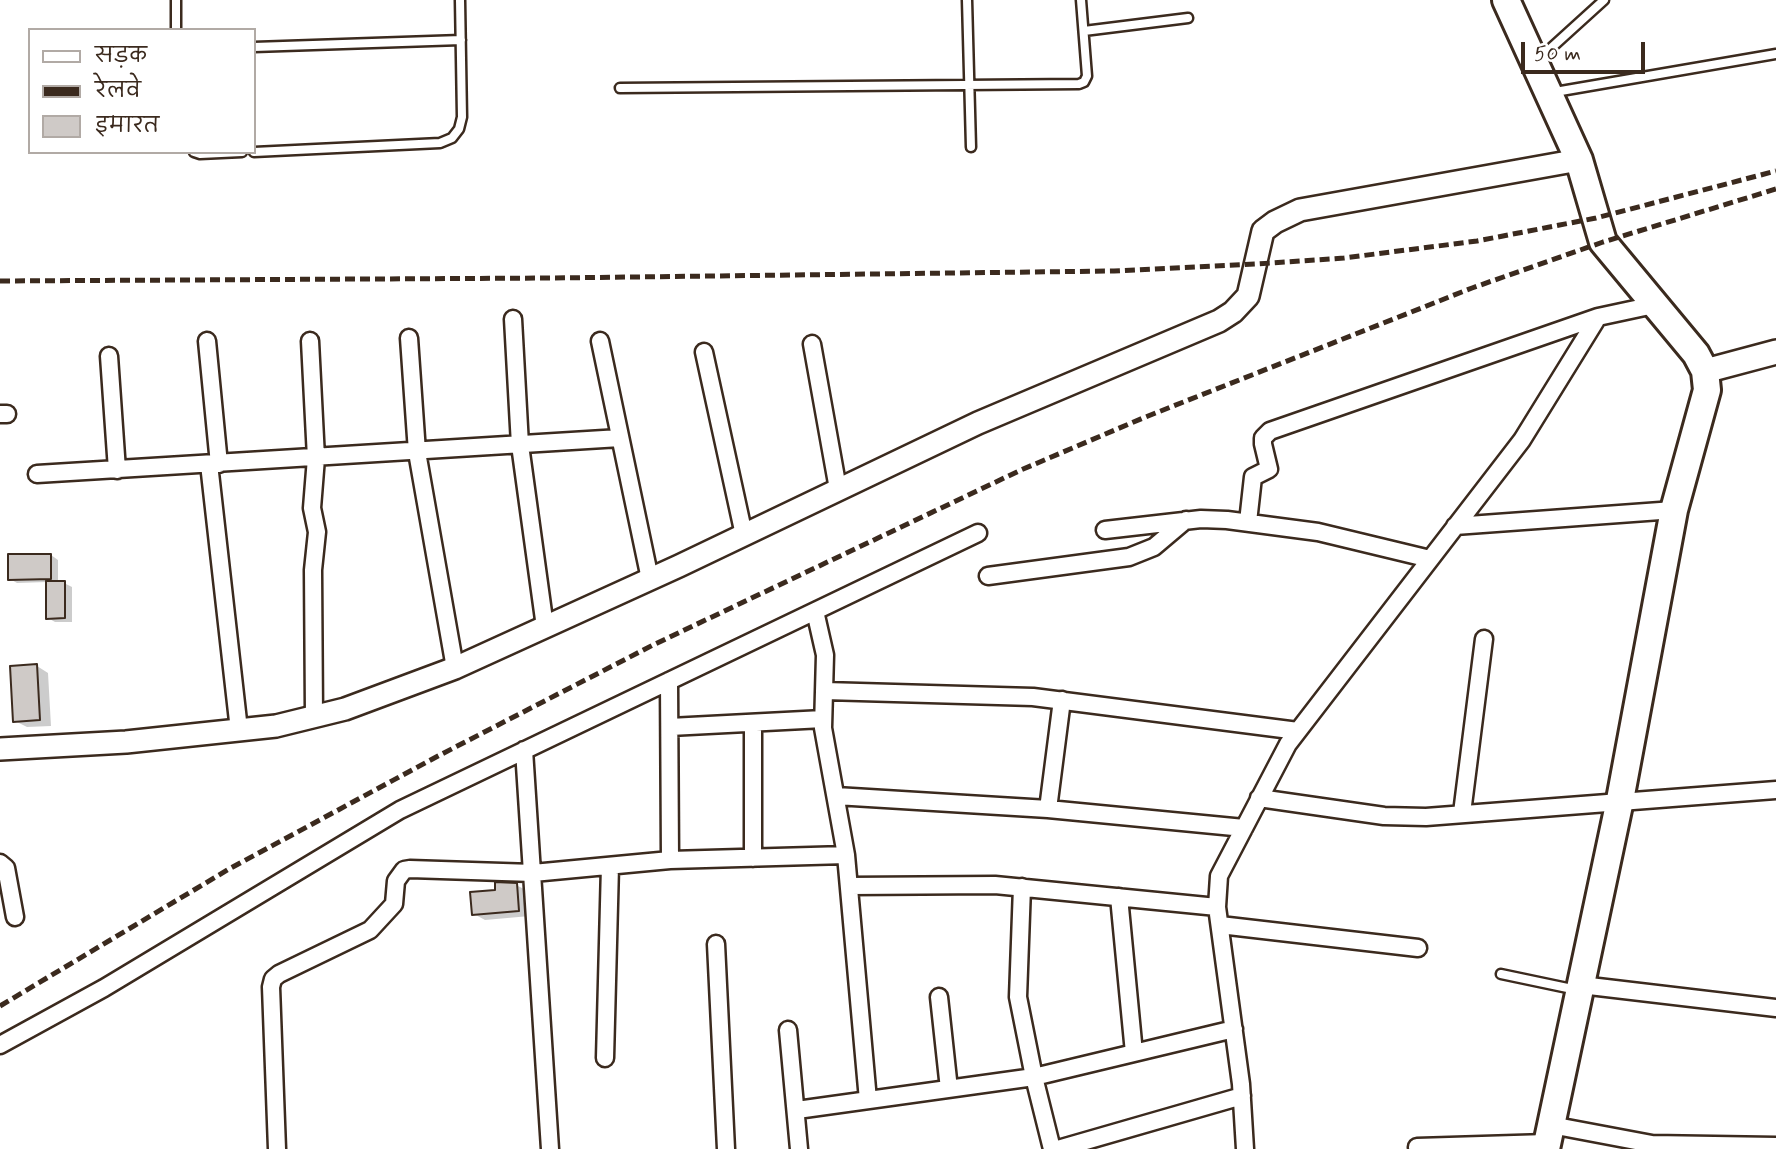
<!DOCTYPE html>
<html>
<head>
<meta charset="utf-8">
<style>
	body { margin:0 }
	#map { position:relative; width:1776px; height:1149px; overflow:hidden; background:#fff; font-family:Mynerve,"Playpen Sans Deva",sans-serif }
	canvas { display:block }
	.legend { position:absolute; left:28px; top:28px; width:228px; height:126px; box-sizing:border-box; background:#fff; border:2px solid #b1aaa5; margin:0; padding:9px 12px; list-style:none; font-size:21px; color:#3b2a1e }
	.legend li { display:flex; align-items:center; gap:14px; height:35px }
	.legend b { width:35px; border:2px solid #b1aaa5 }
	.scale { position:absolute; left:1521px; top:42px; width:124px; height:32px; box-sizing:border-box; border:4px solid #3b2a1e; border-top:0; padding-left:9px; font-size:21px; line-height:24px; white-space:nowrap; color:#3b2a1e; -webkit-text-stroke:5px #fff; paint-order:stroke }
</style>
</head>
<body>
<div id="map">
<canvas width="1776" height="1149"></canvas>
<ul class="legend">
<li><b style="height:9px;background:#fff"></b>सड़क</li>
<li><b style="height:9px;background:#3b2a1e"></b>रेलवे</li>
<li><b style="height:19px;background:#cfcac7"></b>इमारत</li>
</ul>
<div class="scale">50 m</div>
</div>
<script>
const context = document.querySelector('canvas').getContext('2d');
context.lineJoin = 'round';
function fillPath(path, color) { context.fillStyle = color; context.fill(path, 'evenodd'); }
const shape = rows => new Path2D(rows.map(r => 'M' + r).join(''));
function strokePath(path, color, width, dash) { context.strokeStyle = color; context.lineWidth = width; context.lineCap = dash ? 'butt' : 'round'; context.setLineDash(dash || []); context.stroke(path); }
const shadow = shape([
	[51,555,58,560,58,583,64,583,72,587,72,622,55,622,48,618,47,582,17,583,10,579],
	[37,666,48,673,51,726,27,727,15,721],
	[516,885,528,891,530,916,485,920,474,914,497,891]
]);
const building = shape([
	[8,554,51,554,51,579,8,580,8,554],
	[46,581,65,581,65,618,46,619,46,581],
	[37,664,40,720,13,722,10,666,37,664],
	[495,882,517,883,519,911,472,915,470,892,495,890,495,882]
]);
const service = shape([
	[967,0,971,147],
	[176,30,176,0],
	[1084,31,1188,18],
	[254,47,461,40],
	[1539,59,1604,0],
	[620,88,1079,84,1084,82,1087,76,1081,0],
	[1555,92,1776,54],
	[194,152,200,154,242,152],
	[254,152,440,143,452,138,459,129,462,117,460,0],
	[1501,974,1577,990]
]);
const minor = shape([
	[513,319,520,445,545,627],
	[409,338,417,452,455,668],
	[207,341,219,464],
	[310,341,316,458,312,508,317,532,313,570,314,716],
	[600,341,650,579],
	[812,344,838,489],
	[704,352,744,535],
	[109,356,117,470],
	[0,414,7,414],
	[209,464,239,730],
	[37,474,620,438],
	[1248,522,1253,477,1269,469,1263,444,1263,438,1270,431,1598,317,1654,305],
	[1455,526,1674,510],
	[1105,530,1201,519,1227,520,1318,532,1430,559],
	[988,576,1129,557,1154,547,1186,520],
	[815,611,825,655,823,728,846,855,868,1100],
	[669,681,670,860],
	[825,691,1033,697,1298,731],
	[753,723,753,858],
	[670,727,823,719],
	[524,750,550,1149],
	[836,796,1048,809,1244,828],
	[1259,798,1384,816,1426,817,1776,790],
	[1048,809,1062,700],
	[1462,813,1484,639],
	[0,863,6,868,15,917],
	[849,886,995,885,1217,907],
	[1022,887,1018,997,1034,1077,1052,1149],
	[1119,897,1134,1053],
	[1220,925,1418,948],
	[716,944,726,1149],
	[1581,985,1776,1008],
	[939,997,949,1089],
	[788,1030,799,1149],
	[0,1045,104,988,400,810,978,533],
	[605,1058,610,866],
	[797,1110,1034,1077,1234,1029],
	[1551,1125,1652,1144,1776,1146],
	[1417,1147,1547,1143],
	[277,1149,271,987,273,979,279,974,370,930,394,904,396,881,404,870,410,869,533,873,670,860,846,855],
	[1058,1149,1242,1096],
	[1245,1149,1241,1084,1217,907,1219,876,1288,744,1522,440,1598,317]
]);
const tertiary = shape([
	[0,749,126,742,276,726,345,709,455,668,679,566,978,423,1219,321,1233,312,1248,296,1263,231,1275,222,1300,210,1579,160]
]);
const secondary = shape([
	[1705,371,1776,352]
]);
const primary = shape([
	[1506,0,1579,160,1603,242,1696,354,1705,371,1707,390,1674,510,1620,800,1546,1149]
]);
const rail = shape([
	[0,281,551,278,1114,271,1257,264,1344,258,1477,241,1596,218,1776,171],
	[0,1006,229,869,438,756,653,645,1021,470,1143,418,1472,288,1603,242,1776,189]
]);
fillPath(shadow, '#0003');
fillPath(building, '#cfcac7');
strokePath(building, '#3b2a1e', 2);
strokePath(service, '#3b2a1e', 13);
strokePath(minor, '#3b2a1e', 21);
strokePath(tertiary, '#3b2a1e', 26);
strokePath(secondary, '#3b2a1e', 28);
strokePath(primary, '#3b2a1e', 32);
strokePath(service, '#fff', 8);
strokePath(minor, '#fff', 16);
strokePath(tertiary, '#fff', 21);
strokePath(secondary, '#fff', 23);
strokePath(primary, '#fff', 26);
strokePath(rail, '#3b2a1e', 5, [10, 5]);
</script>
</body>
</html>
